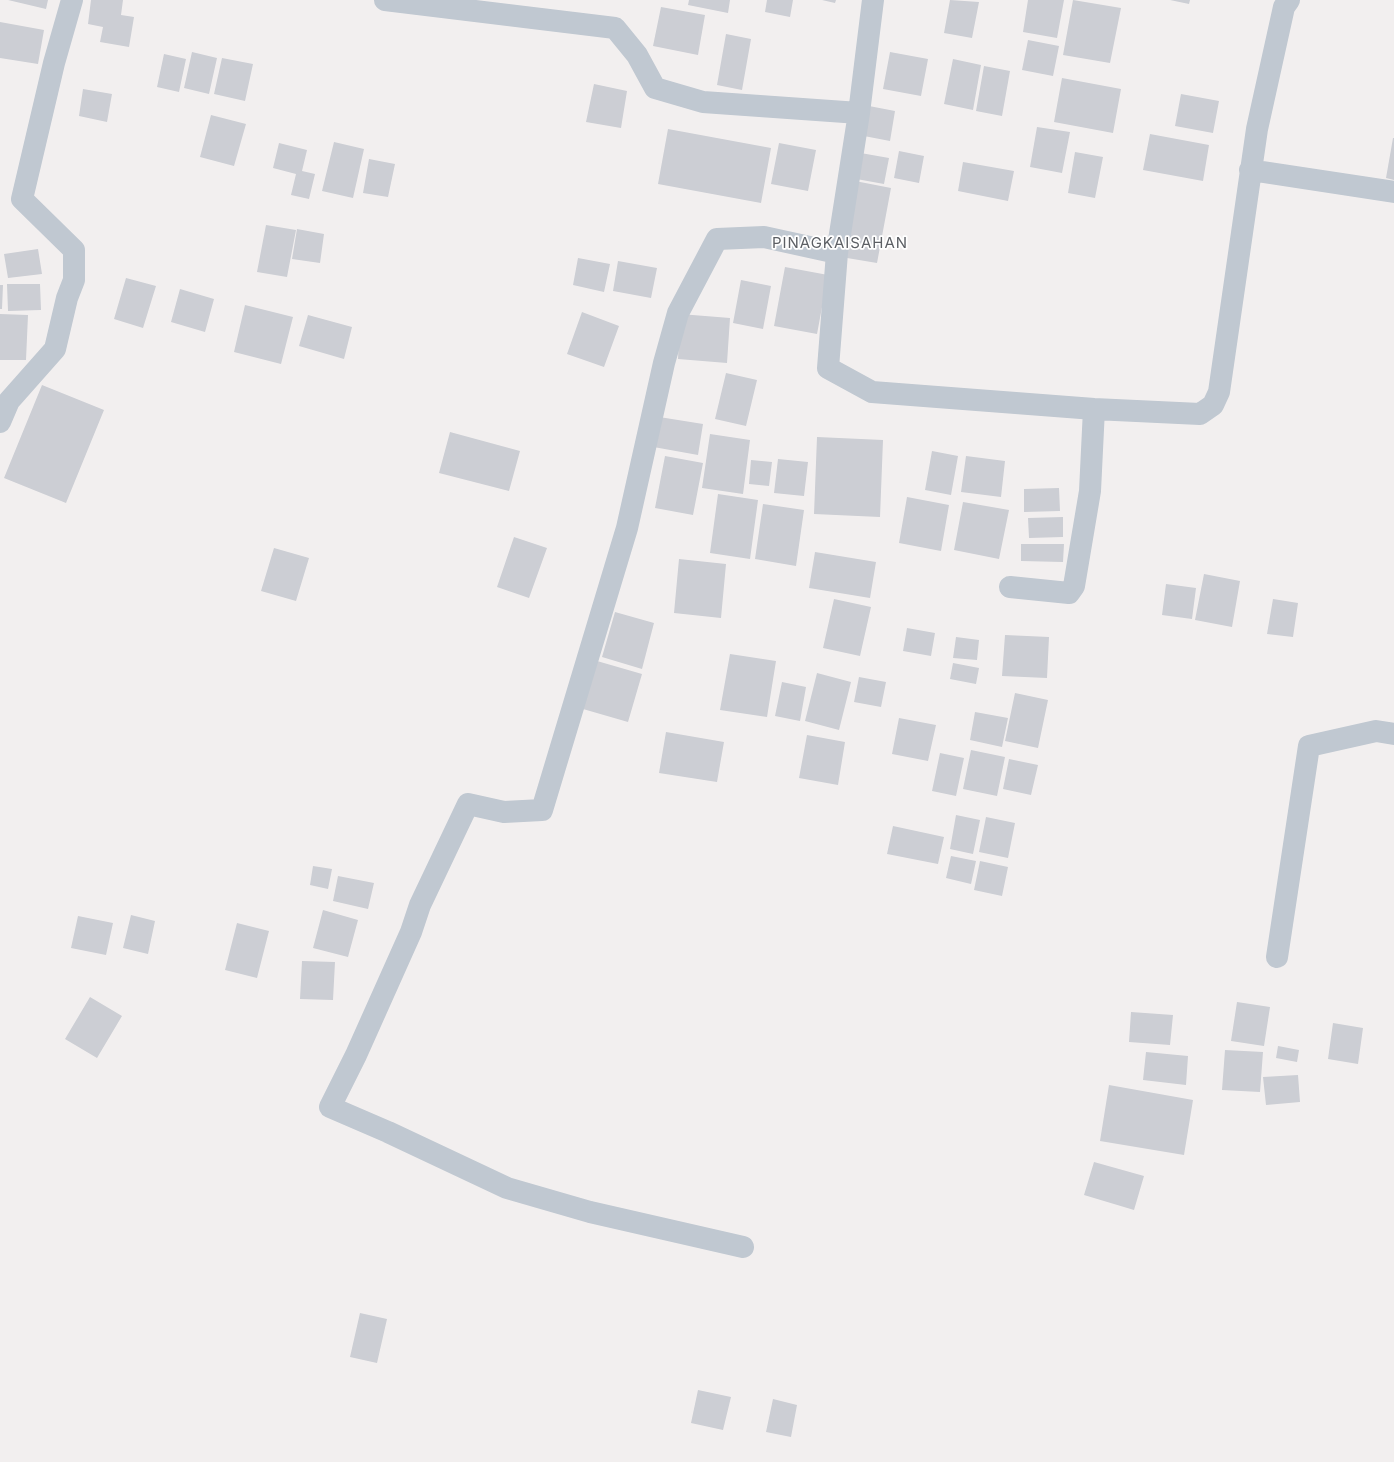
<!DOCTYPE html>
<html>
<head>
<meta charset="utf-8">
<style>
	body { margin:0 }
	canvas { display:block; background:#f2efef }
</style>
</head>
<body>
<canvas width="1394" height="1462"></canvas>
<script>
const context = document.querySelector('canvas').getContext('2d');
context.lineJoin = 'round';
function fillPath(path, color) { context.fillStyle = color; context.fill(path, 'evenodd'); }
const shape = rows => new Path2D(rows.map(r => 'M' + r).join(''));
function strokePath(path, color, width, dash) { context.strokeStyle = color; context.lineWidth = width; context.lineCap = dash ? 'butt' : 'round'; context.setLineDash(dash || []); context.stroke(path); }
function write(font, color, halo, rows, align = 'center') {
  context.font = font + ' Inter,sans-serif'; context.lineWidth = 3.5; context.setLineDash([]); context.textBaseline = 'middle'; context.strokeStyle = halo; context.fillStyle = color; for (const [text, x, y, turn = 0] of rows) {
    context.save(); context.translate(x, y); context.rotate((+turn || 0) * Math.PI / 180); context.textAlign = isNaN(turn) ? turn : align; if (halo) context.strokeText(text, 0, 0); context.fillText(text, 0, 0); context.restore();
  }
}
const building = shape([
	[8,0,48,0,46,9],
	[91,0,123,0,121,15,134,17,129,47,100,42,103,27,88,24],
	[689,0,730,0,728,13,688,5],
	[767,0,793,0,790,17,765,12],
	[822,0,836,0,835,3],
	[950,0,979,2,972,38,944,33],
	[1028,0,1064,0,1057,38,1023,32],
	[1073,0,1121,8,1110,63,1063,55],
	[1170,0,1190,0,1189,4],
	[661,7,705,15,698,55,653,46],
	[0,22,44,30,38,64,0,58],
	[726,34,751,39,742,90,717,85],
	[1028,40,1059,46,1053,76,1022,70],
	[192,52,217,58,209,94,184,88],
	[890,52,928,59,921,96,883,89],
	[164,54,186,59,179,92,157,87],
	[222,58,253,64,245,101,214,94],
	[953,59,981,65,973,110,944,104],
	[984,66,1010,71,1002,116,976,111],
	[1062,78,1121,89,1113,133,1054,122],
	[594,84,627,91,621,128,586,122],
	[83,89,112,94,107,122,79,116],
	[1181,94,1219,101,1213,133,1175,126],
	[869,106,895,111,890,141,864,136],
	[211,115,246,124,234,166,200,157],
	[1037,127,1070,132,1062,173,1030,167],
	[668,129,771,148,761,203,658,184],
	[1150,134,1209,145,1203,181,1143,170],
	[1393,138,1394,138,1394,180,1386,178],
	[334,142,364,149,353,198,322,191],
	[279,143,307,150,302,171,315,174,309,199,291,195,296,174,273,168],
	[779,143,816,150,808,191,771,184],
	[899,151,924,156,919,183,894,178],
	[855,152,889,158,884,184,851,178],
	[1075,152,1103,157,1095,198,1068,193],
	[369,159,395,164,388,197,363,193],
	[963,162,1014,171,1008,201,958,191],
	[855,181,891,188,877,263,841,257],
	[266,225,296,230,287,277,257,272],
	[297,229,324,234,320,263,292,259],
	[38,249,42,274,8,278,4,254],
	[578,258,610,264,604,292,573,285],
	[618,261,657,268,651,298,613,291],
	[785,267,828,275,817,334,774,326],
	[126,278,156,286,143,328,114,319],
	[741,280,771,286,763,329,733,323],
	[7,284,40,284,41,310,8,311],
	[0,285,3,285,2,309,0,309],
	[180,289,214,299,205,332,171,322],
	[245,305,293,317,281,364,234,352],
	[582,312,619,326,604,367,567,354],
	[0,314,28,315,26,360,0,360],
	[680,314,730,318,727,363,678,359],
	[308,315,352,327,344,359,299,346],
	[726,373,757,380,746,426,715,419],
	[42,385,104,410,66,503,4,478],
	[653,416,703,424,698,455,648,446],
	[450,432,520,451,509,491,439,473],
	[710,434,750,440,743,494,702,488],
	[817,437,883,440,880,517,814,514],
	[932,451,958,456,951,495,925,490],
	[665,456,703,463,693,515,655,508],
	[966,456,1005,461,1001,497,961,492],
	[778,459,808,462,804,496,774,493],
	[751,460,772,462,769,486,749,484],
	[1059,488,1060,511,1024,512,1024,489],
	[718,494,758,500,750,559,710,553],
	[907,497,949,505,941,551,899,543],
	[963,502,1009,510,999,559,954,550],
	[763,504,804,510,796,566,755,559],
	[1063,517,1063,537,1029,538,1028,518],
	[514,537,547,548,529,598,497,587],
	[1021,544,1064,544,1063,562,1021,561],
	[274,548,309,558,296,601,261,591],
	[815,552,876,562,870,598,809,588],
	[679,559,726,564,721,618,674,613],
	[1204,574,1240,581,1232,627,1195,620],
	[1166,584,1196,588,1192,619,1162,615],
	[834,599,871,607,860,656,823,648],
	[1273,599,1298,603,1293,637,1267,634],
	[615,612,654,623,642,669,602,657],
	[907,628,935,633,931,656,903,651],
	[1005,635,1049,637,1047,678,1002,676],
	[956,637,979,640,977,660,953,658],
	[730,654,776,661,767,717,720,710],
	[597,661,642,674,628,722,583,709],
	[953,663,979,668,976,684,950,679],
	[817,673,851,682,839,730,805,721],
	[859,677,886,682,881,707,854,702],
	[782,682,806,687,800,721,775,716],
	[1015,693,1048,700,1038,748,1005,741],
	[975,712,1008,718,1002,747,970,740],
	[899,718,936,725,928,761,892,754],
	[666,732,724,742,717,782,659,773],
	[807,735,845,742,838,785,799,778],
	[971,750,1005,757,997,796,963,789],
	[940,753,964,758,956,796,932,791],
	[1009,759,1038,765,1031,795,1003,789],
	[956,815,980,820,973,854,950,849],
	[986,817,1015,823,1008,858,979,852],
	[893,826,944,837,938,864,887,854],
	[951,856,976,861,971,884,946,878],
	[980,861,1008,867,1002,896,974,890],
	[313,866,332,869,328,889,310,885],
	[338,876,374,883,368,909,333,901],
	[323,910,358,920,348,957,313,948],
	[131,915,155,921,148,954,123,948],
	[78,916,113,923,106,955,71,948],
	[237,923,269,931,257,978,225,970],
	[302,961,335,962,333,1000,300,999],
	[90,997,122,1016,97,1058,65,1039],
	[1237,1002,1270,1007,1264,1046,1231,1041],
	[1131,1012,1173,1015,1170,1045,1129,1042],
	[1333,1023,1363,1028,1358,1064,1328,1059],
	[1278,1046,1299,1050,1297,1062,1276,1058],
	[1225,1050,1263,1052,1260,1092,1222,1090],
	[1146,1052,1188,1056,1186,1085,1143,1080],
	[1298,1075,1300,1102,1266,1105,1263,1077],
	[1109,1085,1193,1100,1184,1155,1100,1141],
	[1094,1162,1144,1176,1134,1210,1084,1195],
	[360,1313,387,1319,377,1363,350,1357],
	[698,1390,731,1397,723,1430,691,1423],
	[773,1399,797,1405,791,1437,766,1432]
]);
const street = shape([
	[385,0,615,28,637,55,655,88,703,102,859,113],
	[1250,170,1394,192],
	[837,253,859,113,873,0],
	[0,422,9,401,55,349,67,298,74,280,74,250,22,199,54,63,72,0],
	[1010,587,1069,593,1074,586,1090,491,1094,409],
	[1277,957,1309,746,1376,731,1394,734],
	[743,1247,590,1212,507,1188,388,1132,330,1107,356,1055,411,932,420,905,468,804,504,812,542,810,627,528,664,363,678,313,717,239,764,237,837,253,828,368,872,392,1094,409,1200,414,1213,405,1219,392,1257,129,1284,7,1289,0]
]);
const quarterNames = [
	["PINAGKAISAHAN",840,243]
];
fillPath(building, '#ccced4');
strokePath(street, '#c0c8d1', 22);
context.letterSpacing = '1px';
write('15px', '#5c5f64', '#fff', quarterNames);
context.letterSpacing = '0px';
</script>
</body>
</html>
